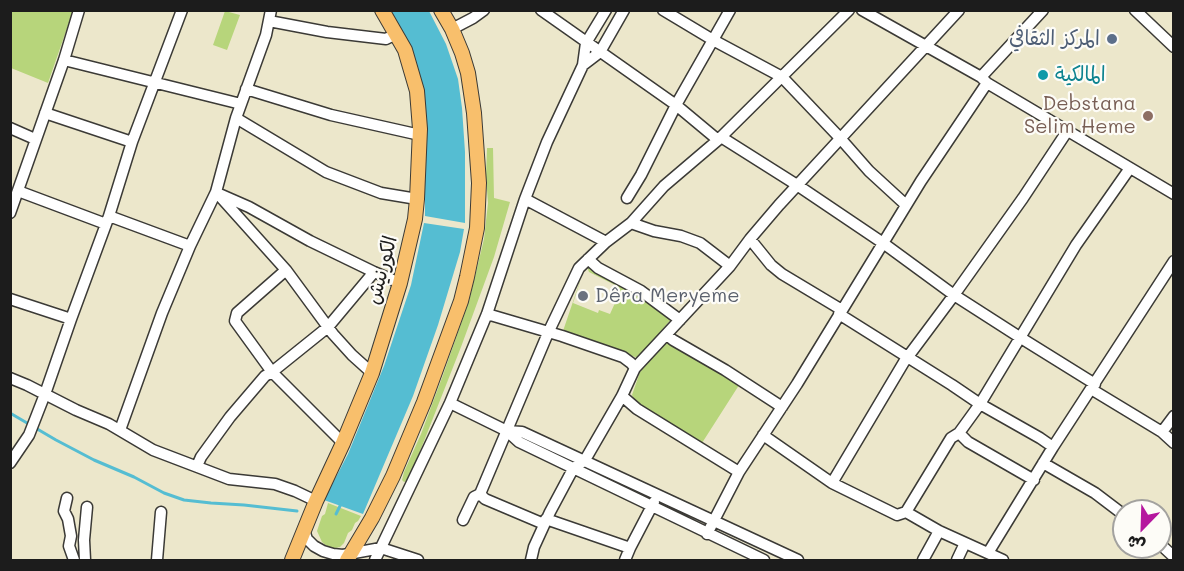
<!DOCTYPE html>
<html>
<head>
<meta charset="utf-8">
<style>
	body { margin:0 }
	#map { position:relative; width:1184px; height:571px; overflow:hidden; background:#ece7cb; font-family:Mali,"Playpen Sans Arabic",sans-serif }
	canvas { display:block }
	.frame { position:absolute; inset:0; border:12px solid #1c1c1c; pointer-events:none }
	.north { position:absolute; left:1112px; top:499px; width:60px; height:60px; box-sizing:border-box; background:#fdfcf7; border:2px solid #a3a29f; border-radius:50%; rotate:203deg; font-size:16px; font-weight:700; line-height:24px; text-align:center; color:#1c1c1c }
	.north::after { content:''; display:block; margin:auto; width:21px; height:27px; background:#b5179e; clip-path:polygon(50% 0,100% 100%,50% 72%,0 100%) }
</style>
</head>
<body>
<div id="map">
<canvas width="1184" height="571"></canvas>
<div class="frame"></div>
<div class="north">ش</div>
</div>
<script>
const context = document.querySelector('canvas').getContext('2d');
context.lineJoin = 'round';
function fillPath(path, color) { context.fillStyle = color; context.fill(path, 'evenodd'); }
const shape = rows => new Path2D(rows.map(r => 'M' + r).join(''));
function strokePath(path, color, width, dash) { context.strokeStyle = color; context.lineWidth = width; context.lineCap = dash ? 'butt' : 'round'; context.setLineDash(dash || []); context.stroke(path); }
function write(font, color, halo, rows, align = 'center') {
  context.font = font + ' Mali,"Playpen Sans Arabic",sans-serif'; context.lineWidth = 4.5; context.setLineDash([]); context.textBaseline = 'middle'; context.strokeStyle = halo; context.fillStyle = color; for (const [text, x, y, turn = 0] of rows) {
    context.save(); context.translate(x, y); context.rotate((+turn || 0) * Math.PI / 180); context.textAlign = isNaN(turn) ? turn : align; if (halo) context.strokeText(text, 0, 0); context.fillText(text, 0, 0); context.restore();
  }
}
const green = shape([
	[10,11,73,11,48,83,11,68],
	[225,11,240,15,227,50,213,45],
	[487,148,493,148,494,198,510,202,494,257,461,347,413,469,407,481,404,482,402,480,404,472,421,434,443,375,469,301,484,239,488,203,486,177],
	[587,267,637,291,673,317,638,358,563,331,580,281,580,282,573,303,598,313,599,310,610,314,615,303,613,302,619,287,589,272],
	[672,342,741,382,702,443,638,406,632,395,640,372,664,344],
	[328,503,361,516,358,521,355,523,352,530,348,533,344,543,340,547,335,548,329,548,322,542,317,531,322,516,325,514]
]);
const water = shape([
	[389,11,429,11,446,44,458,79,462,108,465,152,465,223,425,216,425,108],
	[424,223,464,229,460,252,438,325,413,396,363,514,324,500,348,454,384,366,411,285]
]);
const stream = shape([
	[10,413,56,440,94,460,134,477,164,493,184,500,211,503,244,505,297,511],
	[336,514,342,502]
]);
const minor = shape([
	[541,10,676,105,718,140],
	[663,10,713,40,782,77,840,138,869,171,906,205],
	[862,10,981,77,987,83,1174,194],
	[1135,10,1174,47],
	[269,21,327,32,386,39,396,34],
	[452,29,473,18,484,10],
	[64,60,241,104],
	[583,65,600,52,624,10],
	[981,77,1043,10],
	[246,89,331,115,420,135],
	[45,113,132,142],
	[236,118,326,172,381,193,417,199],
	[10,128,35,139],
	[721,137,797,185,883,243,954,295,1021,338,1095,384],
	[18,191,106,224],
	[216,192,286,270,333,334,352,355,372,373],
	[217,193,249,207,310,241,374,272,400,283],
	[627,198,641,175,676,105,730,10],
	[525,199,606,242],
	[10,213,64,60,79,10],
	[109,216,190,246],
	[631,223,654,231,681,236,700,243,730,266],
	[750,239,771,265,782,274,842,310],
	[588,259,598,268,641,291,680,320],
	[286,270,237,313,235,321,272,372,343,443],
	[10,299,71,319],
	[487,314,562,336,623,357,631,363,635,368],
	[839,314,952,385,980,404,1040,438,1053,447],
	[667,335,673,340,725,370,782,407],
	[10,378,27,385,76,410,109,424,153,450,229,479,275,484,295,491,316,501],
	[1091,389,1162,432,1174,443],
	[622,396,637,409,739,472],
	[450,403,507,431,519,442,764,560],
	[120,430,162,313,190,246,216,192,236,118,266,35,271,10],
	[507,431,522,432,798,560],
	[1162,432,1174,416],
	[959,433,968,442,1034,480],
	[763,435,832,483,897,515,906,512,939,531,1003,560],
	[10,463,29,435,45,394,71,319,109,216,132,142,182,10],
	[1043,463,1095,493,1124,515],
	[197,466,201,457,230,417,265,376,272,372,328,327,374,272],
	[832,483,904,362,954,295,1023,198,1068,130],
	[480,494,485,499,544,524],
	[67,498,64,511,68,519,71,536,69,546,74,560],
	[906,512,951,438,959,433,980,404,1076,245,1130,168],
	[546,519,630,548],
	[463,520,474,497,480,494,548,333,579,268,606,242,631,223,664,186,718,140,849,10],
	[304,530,307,539,314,546,323,551,333,554,343,555,381,548,418,560],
	[707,534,739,472,797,384,921,181,987,83],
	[1160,544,1174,557],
	[988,553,1053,447,1174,261],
	[85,560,84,540,87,507],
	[157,560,161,512],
	[375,560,450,403,487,314,525,199,547,142,583,65,586,43,606,10],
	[531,560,534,547,550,512,573,469,585,460,622,396,635,368,730,266,750,239,779,205,959,10],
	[625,560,630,548,654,502],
	[923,560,939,531],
	[957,560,965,543]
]);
const major = shape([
	[292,560,316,501,343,443,372,373,400,283,415,219,417,199,420,129,417,91,405,50,382,10],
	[347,560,372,518,393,476,424,402,461,301,467,277,477,228,479,183,474,113,468,73,462,53,452,29,441,10]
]);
const markers = [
	[1112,39,6,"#5c6f8a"],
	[1043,75,6,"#0f9aa8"],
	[1148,116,6,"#8d6e63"],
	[583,296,6,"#6b7280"]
];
const serviceNames = [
	["المركز الثقافي",1100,39]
];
const cultureNames = [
	["المالكية",1055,75]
];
const educationNames = [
	["Debstana",1136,104],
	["Selim Heme",1136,127]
];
const streetNames = [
	["الكورنيش",382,270,-75]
];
const worshipNames = [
	["Dêra Meryeme",595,296]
];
fillPath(green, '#b7d57b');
fillPath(water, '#55bdd2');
strokePath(stream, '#55bdd2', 3);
strokePath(minor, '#3b3a36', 13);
strokePath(major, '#3b3a36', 16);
strokePath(minor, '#fff', 10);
strokePath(major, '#f8bf6c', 14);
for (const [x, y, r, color] of markers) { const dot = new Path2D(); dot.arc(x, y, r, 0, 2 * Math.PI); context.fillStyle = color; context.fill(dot); strokePath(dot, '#fdfcf7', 2); }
write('20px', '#4e5e75', '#fdfcf7', serviceNames, 'right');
write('20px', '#0d838f', '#fdfcf7', cultureNames, 'left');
write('20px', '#785e54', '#fdfcf7', educationNames, 'right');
write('20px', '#1c1c1c', '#fdfcf7', streetNames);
write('20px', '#5b616d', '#fdfcf7', worshipNames, 'left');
</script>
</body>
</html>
